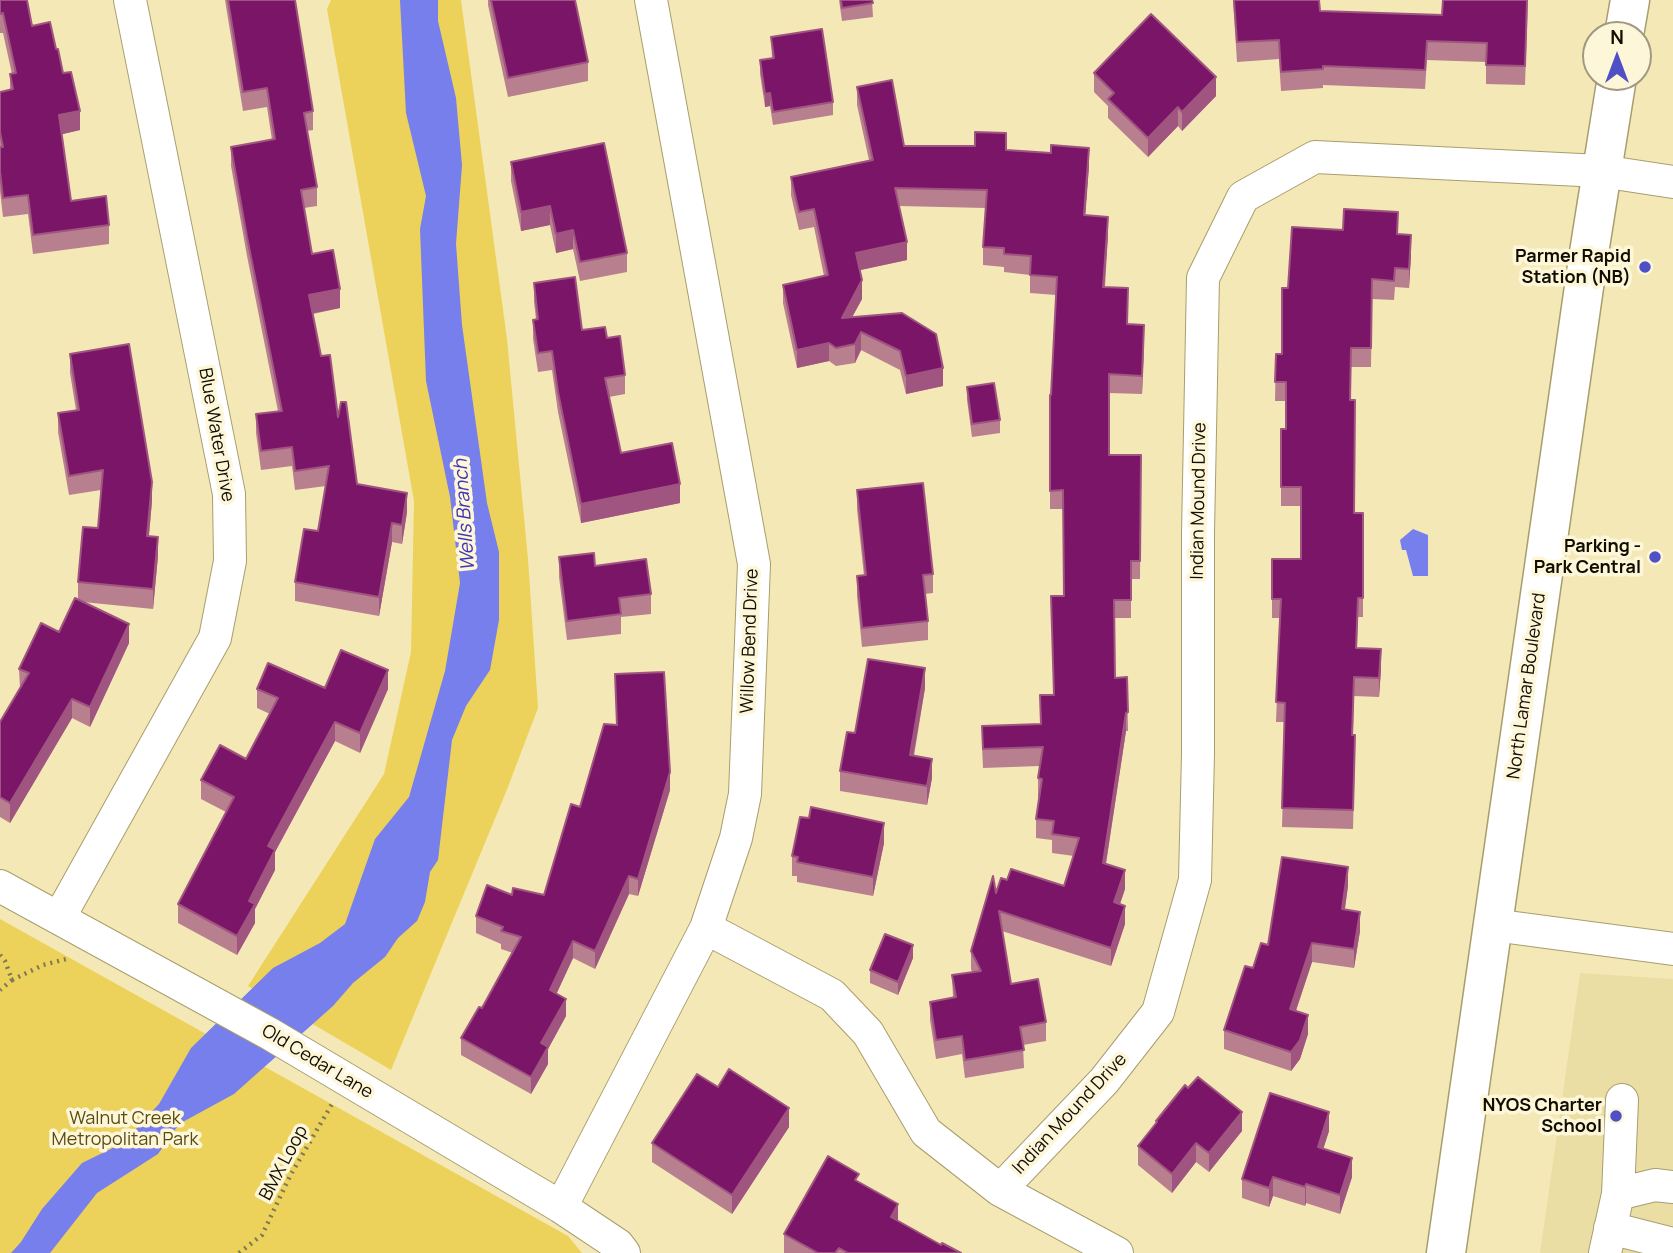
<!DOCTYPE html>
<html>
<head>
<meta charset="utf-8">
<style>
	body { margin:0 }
	#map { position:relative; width:1673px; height:1253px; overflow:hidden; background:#f4e9b6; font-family:Manrope,sans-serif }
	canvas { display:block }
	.north { position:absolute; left:1582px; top:21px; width:70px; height:70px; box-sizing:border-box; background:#fdf6d8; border:2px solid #9f9982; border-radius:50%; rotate:0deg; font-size:19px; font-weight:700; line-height:28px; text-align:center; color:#110d00 }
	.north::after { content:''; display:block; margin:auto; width:24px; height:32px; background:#4f50c6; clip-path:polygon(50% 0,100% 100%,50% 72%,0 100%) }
</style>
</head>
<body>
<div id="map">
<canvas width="1673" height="1253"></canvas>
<div class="north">N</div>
</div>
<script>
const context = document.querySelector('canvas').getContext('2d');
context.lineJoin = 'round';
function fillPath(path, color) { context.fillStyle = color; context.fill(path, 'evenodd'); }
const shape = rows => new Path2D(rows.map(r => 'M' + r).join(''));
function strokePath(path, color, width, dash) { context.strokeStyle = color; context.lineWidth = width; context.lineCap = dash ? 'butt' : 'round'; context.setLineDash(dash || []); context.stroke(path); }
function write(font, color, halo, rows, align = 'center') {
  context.font = font + ' Manrope,sans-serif'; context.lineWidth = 7; context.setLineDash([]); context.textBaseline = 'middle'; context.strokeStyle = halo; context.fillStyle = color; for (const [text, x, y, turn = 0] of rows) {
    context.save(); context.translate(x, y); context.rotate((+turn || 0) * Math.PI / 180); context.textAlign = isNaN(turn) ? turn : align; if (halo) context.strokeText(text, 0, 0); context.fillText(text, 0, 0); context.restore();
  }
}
const built = shape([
	[1580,973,1673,979,1673,1253,1540,1253]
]);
const green = shape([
	[331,0,461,0,507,339,528,559,538,708,506,792,391,1070,248,986,384,774,411,652,414,501,327,9],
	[0,919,568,1236,582,1253,0,1253]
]);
const water = shape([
	[400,0,438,0,438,21,456,98,462,165,456,244,462,325,487,503,499,552,499,620,490,670,466,706,452,740,438,860,430,872,425,902,417,921,398,938,385,957,353,983,333,1006,234,1094,179,1124,158,1154,97,1193,50,1253,11,1253,21,1242,42,1209,82,1163,123,1143,159,1104,191,1048,273,968,320,943,345,924,375,839,409,797,445,671,460,583,450,497,426,381,420,229,426,196,406,113],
	[1413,529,1428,535,1428,576,1413,576,1406,550,1402,550,1400,540]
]);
const path = shape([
	[0,955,5,961,12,980,0,990],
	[12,980,43,965,66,959],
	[239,1253,262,1235,290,1176,332,1104]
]);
const minor = shape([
	[0,886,270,1034,561,1207,618,1245,624,1253],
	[59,918,215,638,230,561,229,494,130,0],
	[1493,925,1673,949],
	[706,928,832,995,868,1033,926,1132,1000,1190,1117,1253],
	[1000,1190,1104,1081,1158,1012,1195,880,1198,754,1198,533,1203,278,1243,197,1315,157,1601,171,1673,182],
	[1618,1194,1655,1185,1673,1187],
	[561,1207,706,928,736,838,745,794,754,564,651,0],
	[1610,1228,1673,1244],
	[1605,1253,1618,1194,1622,1100]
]);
const major = shape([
	[1624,35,1630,0],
	[1446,1253,1588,259,1617,77]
]);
const wall = shape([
	[0,0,32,26,56,49,80,130,62,134,71,201,109,225,109,244,33,254,28,214,3,217,0,191,0,92,10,90,10,74,12,74,3,33,0,33],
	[225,0,295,0,313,111,313,130,307,131,317,187,317,206,304,208,312,254,340,308,313,314,321,356,357,484,407,512,402,544,392,542,379,616,295,601,295,582,318,531,326,486,295,490,292,466,261,470,256,433,256,414,278,411,247,256,231,166,231,147,272,140,267,107,243,111],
	[488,0,575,0,588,62,588,81,508,97,488,5],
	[839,0,872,0,873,17,842,21],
	[1233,0,1319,0,1320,11,1442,15,1528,0,1525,85,1486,84,1486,62,1427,60,1425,89,1323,85,1323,88,1281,91,1279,59,1237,62],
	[771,37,833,102,833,115,773,125,770,106,765,107,760,74,760,60,772,58],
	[1094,73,1216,96,1182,131,1178,126,1148,157,1108,118,1108,106,1094,92],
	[857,87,904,146,1006,150,1089,166,1085,215,1108,235,1105,287,1128,306,1127,324,1144,344,1142,394,1109,393,1109,455,1141,455,1140,579,1131,579,1131,618,1114,618,1115,678,1127,677,1128,731,1126,731,1106,864,1125,889,1120,904,1125,924,1111,966,1002,931,1011,984,1046,1022,1046,1041,1023,1045,1024,1068,965,1078,962,1054,936,1059,930,1020,930,1002,953,998,952,975,972,972,971,969,971,951,996,893,1007,880,1064,886,1074,856,1052,853,1052,840,1036,838,1036,819,1039,797,1038,797,1038,778,1040,766,983,768,982,745,982,726,1041,724,1053,695,1063,596,1063,509,1050,509,1050,395,1051,395,1056,295,1030,293,1030,275,1004,272,1004,267,983,265,983,247,986,208,899,206,907,260,860,270,862,299,852,317,902,313,943,386,906,394,900,370,861,350,855,363,836,366,829,361,797,368,783,303,783,285,824,276,814,227,799,230,791,195,791,177,869,160,857,105],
	[511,162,627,253,627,272,580,281,573,249,556,253,550,225,521,231,511,181],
	[1398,234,1411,254,1409,288,1395,287,1394,300,1372,299,1371,367,1351,367,1350,400,1354,513,1363,513,1363,617,1358,617,1357,648,1381,669,1379,697,1354,696,1353,735,1355,754,1353,829,1282,827,1285,722,1276,722,1280,618,1272,618,1272,559,1301,559,1301,506,1281,506,1281,429,1286,429,1286,401,1275,401,1276,354,1282,354,1288,288],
	[534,283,582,330,607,338,625,375,625,394,609,397,621,453,680,503,581,523,558,412,552,370,538,372,533,339,533,320,536,319,534,302],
	[70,354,152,501,149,536,158,556,153,609,83,602,129,643,90,727,72,718,10,823,0,817,0,722,20,688,19,669,59,632,78,600,78,582,98,528,101,490,69,495,58,432,58,413,76,410,70,373],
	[967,387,1000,420,1000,433,972,437,967,400],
	[857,490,933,574,933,593,925,594,928,621,928,640,862,647,857,596,857,576,864,576,857,509],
	[559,557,595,566,651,594,651,614,621,617,621,634,567,640,559,577],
	[615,674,670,790,638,896,629,894,595,969,573,958,556,994,566,1016,548,1049,548,1064,531,1094,461,1055,461,1038,482,1008,513,953,501,949,501,944,476,933,476,916,512,895,544,895,580,807,617,725],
	[325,688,388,689,360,753,335,741,275,852,275,870,255,909,255,923,237,955,178,923,178,904,226,812,201,799,201,780,246,759,270,714,257,708,257,689],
	[925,688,914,756,932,778,927,805,840,791,840,771,855,733],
	[884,843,873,896,797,882,797,876,792,876,792,856],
	[1348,886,1345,909,1360,931,1354,968,1312,962,1296,1011,1308,1034,1300,1059,1291,1071,1224,1049,1224,1030,1253,968,1268,945],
	[913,958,898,995,870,983,870,970],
	[718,1087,789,1127,732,1214,652,1162,652,1143],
	[1156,1121,1242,1131,1209,1172,1196,1162,1172,1193,1138,1165,1138,1146,1156,1124],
	[1329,1131,1323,1148,1352,1177,1340,1214,1306,1203,1305,1206,1273,1196,1269,1207,1242,1198,1242,1179],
	[859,1182,898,1221,941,1245,961,1253,784,1253,784,1234]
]);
const shadedWall = shape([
	[1216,77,1216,96,1182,131,1182,112],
	[770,93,770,106,765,107,765,94],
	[1178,107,1178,126,1148,157,1148,138],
	[80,111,80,130,59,135,59,115],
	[1089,148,1089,166,1084,234,1084,215],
	[550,206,550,225,521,231,521,212],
	[1108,217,1108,235,1103,305,1103,287],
	[573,230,573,249,556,253,556,234],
	[1411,235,1411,254,1409,288,1409,269],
	[907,242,907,260,856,271,856,253],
	[862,280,862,299,842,336,842,318],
	[340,289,340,308,309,314,309,295],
	[1144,325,1144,344,1142,394,1142,376],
	[861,332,861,350,855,363,855,344],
	[829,343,829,361,797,368,797,350],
	[943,368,943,386,906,394,906,376],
	[152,482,152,501,147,555,147,536],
	[680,484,680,503,581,523,581,504],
	[407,493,407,512,402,544,402,525],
	[392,523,392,542,379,616,379,597],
	[158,537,158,556,153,609,153,589],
	[129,624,129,643,90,727,90,707],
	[1381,649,1381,669,1379,697,1379,678],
	[925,668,925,688,910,775,910,755],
	[388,670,388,689,360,753,360,733],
	[72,699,72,718,10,823,10,803],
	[1126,713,1126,731,1103,882,1103,863],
	[335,722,335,741,275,852,275,870,255,909,255,923,237,955,237,936,268,846],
	[932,759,932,778,927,805,927,786],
	[670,772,670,790,638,896,638,879],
	[884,823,884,843,873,896,873,877],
	[1348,867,1348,886,1342,928,1342,909],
	[1125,870,1125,889,1114,921,1114,902],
	[629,876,629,894,595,969,595,951],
	[1125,906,1125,924,1111,966,1111,948],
	[1360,912,1360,931,1354,968,1354,949],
	[573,941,573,958,550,1008,550,990],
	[1312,943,1312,962,1290,1028,1290,1009],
	[913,945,913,958,898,995,898,982],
	[566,999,566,1016,548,1049,548,1064,531,1094,531,1077,541,1043],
	[1308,1015,1308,1034,1300,1059,1291,1071,1291,1052],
	[789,1108,789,1127,732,1214,732,1195],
	[1242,1112,1242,1131,1209,1172,1209,1153],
	[1329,1112,1329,1131,1318,1166,1318,1147],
	[1196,1143,1196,1162,1172,1193,1172,1174],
	[1352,1158,1352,1177,1340,1214,1340,1195],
	[1273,1177,1273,1196,1269,1207,1269,1188],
	[1306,1184,1306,1203,1305,1206,1305,1187],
	[898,1204,898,1223,891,1217]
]);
const building = shape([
	[0,0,27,0,32,26,50,22,56,49,58,49,63,73,71,72,80,111,59,115,71,201,106,196,109,225,33,235,28,195,3,198,0,171,0,147,3,147,0,132,0,92,13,89,10,74,16,73,3,13,0,14,0,0],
	[228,0,295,0,313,111,304,113,317,187,301,190,312,254,333,250,340,289,309,295,321,356,330,355,338,417,341,402,346,402,357,484,407,493,402,525,392,523,379,597,295,582,304,529,318,531,329,466,295,471,292,447,261,451,256,414,282,411,247,237,231,147,275,139,267,88,243,92,228,0],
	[491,0,575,0,588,62,508,78,491,0],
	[841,0,872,0,873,3,842,8,841,0],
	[1234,0,1319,0,1320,11,1442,15,1443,0,1527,0,1525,66,1486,65,1487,43,1427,41,1425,70,1323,66,1323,69,1281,72,1279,40,1237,42,1234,0],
	[1151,14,1216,77,1182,112,1178,107,1148,138,1108,99,1114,93,1094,73,1151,14],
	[822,29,833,102,773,112,770,93,765,94,760,60,774,58,771,37,822,29],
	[892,80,904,146,975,146,975,132,1006,133,1006,150,1051,153,1051,145,1089,148,1084,215,1108,217,1103,287,1128,288,1127,324,1144,325,1142,376,1109,374,1109,455,1141,455,1140,561,1131,561,1131,600,1114,600,1115,678,1127,677,1128,712,1126,713,1103,863,1125,870,1114,902,1125,906,1111,948,999,911,1011,984,1038,979,1046,1022,1020,1027,1024,1050,965,1060,962,1036,936,1040,930,1002,956,997,952,975,981,971,971,951,993,876,996,893,1001,878,1007,880,1011,869,1064,886,1079,838,1052,834,1054,821,1036,819,1042,779,1038,778,1043,747,983,749,982,726,1041,724,1040,695,1054,695,1051,596,1064,596,1063,490,1050,491,1050,395,1051,395,1057,277,1030,275,1031,256,1004,254,1004,248,983,247,987,190,895,188,907,242,856,253,862,280,842,318,902,313,936,334,943,368,906,376,900,351,861,332,855,344,836,348,829,343,797,350,783,285,828,275,814,209,799,212,791,177,873,160,857,87,892,80],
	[604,143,627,253,580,262,573,230,556,234,550,206,521,212,511,162,604,143],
	[1344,209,1398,212,1397,234,1411,235,1409,269,1395,268,1394,281,1372,279,1371,348,1351,348,1350,400,1355,400,1354,513,1363,513,1363,598,1358,598,1356,648,1381,649,1379,678,1354,677,1352,735,1355,735,1353,810,1282,808,1285,703,1276,702,1281,599,1272,599,1272,559,1301,559,1301,487,1281,487,1281,429,1286,429,1286,382,1275,382,1276,354,1282,354,1282,288,1288,288,1292,227,1343,230,1344,209],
	[575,277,582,330,605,327,607,338,620,336,625,375,605,378,621,453,672,443,680,484,581,504,558,392,552,351,538,353,533,320,538,319,534,283,575,277],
	[129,344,152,482,147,536,158,537,153,589,78,582,83,527,98,528,103,470,69,476,58,413,79,410,70,354,129,344],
	[994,383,1000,420,972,424,967,387,994,383],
	[923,483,933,574,923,575,928,621,862,628,857,576,866,575,857,490,923,483],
	[594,553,595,566,646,559,651,594,619,598,621,614,567,621,559,557,594,553],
	[75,598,129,624,90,707,72,699,10,803,0,797,0,722,29,673,19,669,41,623,59,632,75,598],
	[341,650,388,670,360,733,335,722,268,846,275,850,249,901,255,904,237,936,178,904,234,797,201,780,220,745,246,759,278,698,257,689,268,663,325,688,341,650],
	[868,659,925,668,910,755,932,759,927,786,840,771,847,732,855,733,868,659],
	[664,672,670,772,638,879,629,876,595,951,573,941,550,990,566,999,541,1043,548,1047,531,1077,461,1038,479,1007,482,1008,521,937,501,931,503,927,476,916,487,885,512,895,513,888,544,895,571,804,580,807,604,724,617,725,615,674,664,672],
	[811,807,884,823,873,877,797,862,798,857,792,856,800,817,809,818,811,807],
	[1282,857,1348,867,1342,909,1360,912,1354,949,1312,943,1290,1009,1308,1015,1300,1040,1291,1052,1224,1030,1245,966,1253,968,1261,943,1268,945,1282,857],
	[885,934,913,945,898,982,870,970,885,934],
	[729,1069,789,1108,732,1195,652,1143,697,1074,718,1087,729,1069],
	[1198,1077,1242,1112,1209,1153,1196,1143,1172,1174,1138,1146,1157,1122,1156,1121,1185,1085,1188,1088,1198,1077],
	[1270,1093,1329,1112,1318,1147,1352,1158,1340,1195,1306,1184,1305,1187,1273,1177,1269,1188,1242,1179,1270,1093],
	[828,1156,859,1174,855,1180,898,1204,891,1217,941,1245,942,1243,961,1253,848,1253,839,1248,835,1253,818,1253,784,1234,828,1156]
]);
const markers = [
	[1645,267,7,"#4f50c6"],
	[1655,557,7,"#4f50c6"],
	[1616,1116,7,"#4f50c6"]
];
const poiNames = [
	["Parmer Rapid",1631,257],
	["Station (NB)",1631,278],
	["Parking -",1641,547],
	["Park Central",1641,568],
	["NYOS Charter",1602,1106],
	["School",1602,1127]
];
const streetNames = [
	["Blue Water Drive",216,435,80],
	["Indian Mound Drive",1199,501,-89],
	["Willow Bend Drive",750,641,-88],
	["North Lamar Boulevard",1527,686,-82],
	["Old Cedar Lane",317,1062,31],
	["Indian Mound Drive",1070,1114,-47],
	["BMX Loop",284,1163,-62]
];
const parkNames = [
	["Walnut Creek",125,1119],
	["Metropolitan Park",125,1140]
];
const waterNames = [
	["Wells Branch",465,515,-94]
];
fillPath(built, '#ebdea4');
fillPath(green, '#ecd25a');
fillPath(water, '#767fec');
strokePath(minor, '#a89e6d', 34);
strokePath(major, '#a89e6d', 41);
strokePath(path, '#7f7858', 4.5, [2, 5]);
strokePath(minor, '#fff', 32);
strokePath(major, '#fff', 38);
fillPath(wall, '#b87f8f');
fillPath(shadedWall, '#9f557f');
fillPath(building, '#7b1568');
strokePath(building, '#9f557f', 2);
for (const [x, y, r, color] of markers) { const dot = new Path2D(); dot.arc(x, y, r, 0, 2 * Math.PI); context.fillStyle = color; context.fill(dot); strokePath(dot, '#fdf6d8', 2.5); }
write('bold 18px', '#110d00', '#fdf6d8', poiNames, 'right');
write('18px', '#110d00', '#fdf6d8', streetNames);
write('18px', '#584c12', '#fdf6d8', parkNames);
write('italic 19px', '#3d35b3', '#fdf6d8', waterNames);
</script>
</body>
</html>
